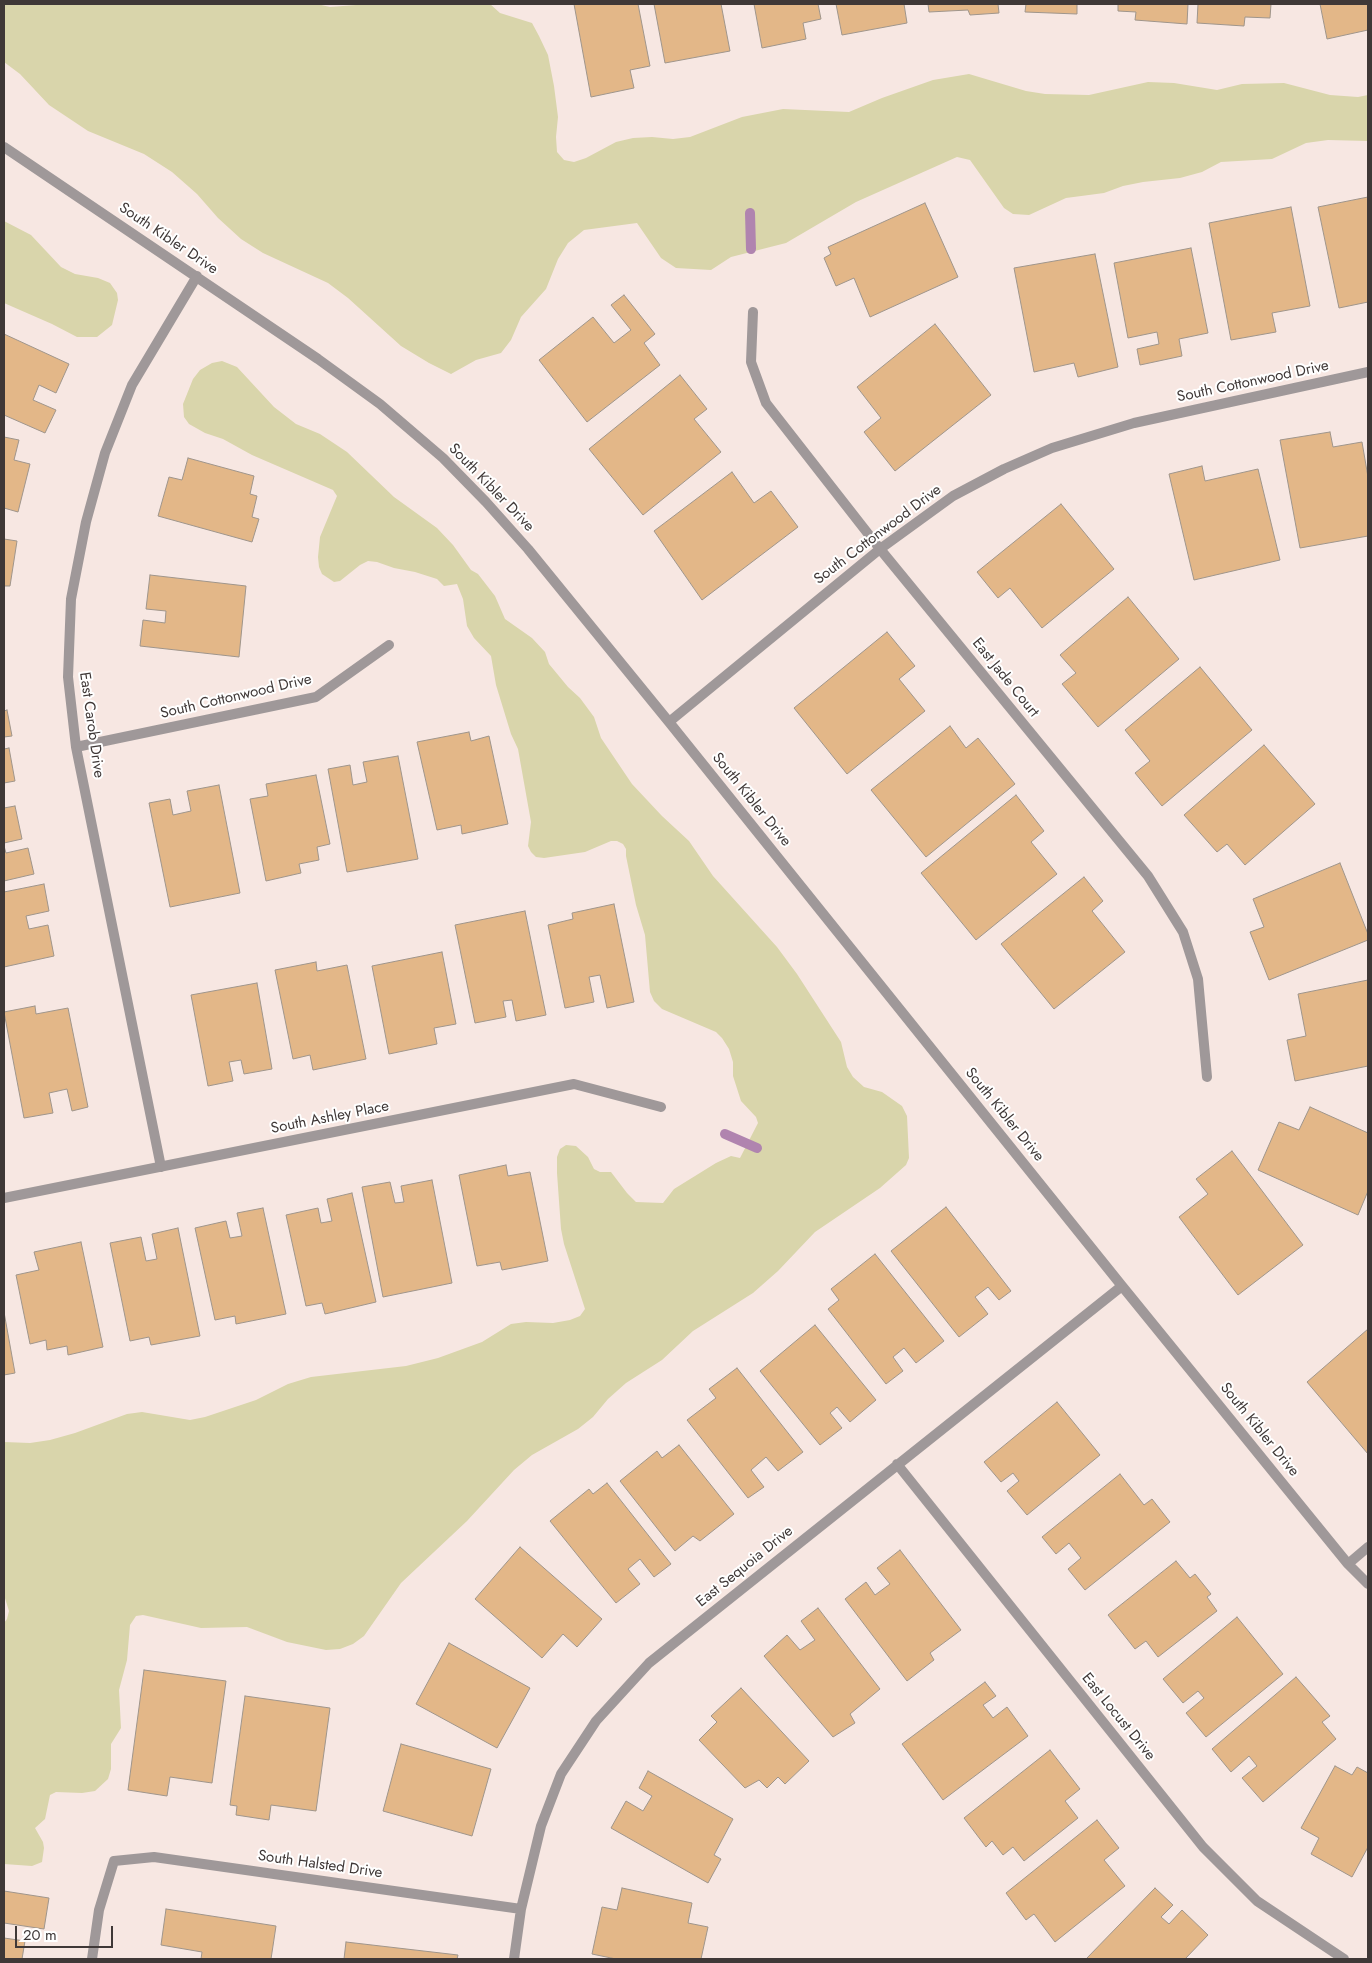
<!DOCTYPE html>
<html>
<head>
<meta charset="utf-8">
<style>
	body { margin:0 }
	#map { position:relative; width:1372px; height:1963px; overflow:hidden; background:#f7e7e2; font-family:Jost,sans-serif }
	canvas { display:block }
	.frame { position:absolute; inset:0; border:5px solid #3f3837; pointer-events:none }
	.scale { position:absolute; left:15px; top:1926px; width:98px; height:22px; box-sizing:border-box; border:2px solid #3f3837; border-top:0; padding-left:6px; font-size:15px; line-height:18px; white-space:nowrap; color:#3f3837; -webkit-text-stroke:4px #fff; paint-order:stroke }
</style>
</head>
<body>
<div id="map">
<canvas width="1372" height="1963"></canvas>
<div class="frame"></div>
<div class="scale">20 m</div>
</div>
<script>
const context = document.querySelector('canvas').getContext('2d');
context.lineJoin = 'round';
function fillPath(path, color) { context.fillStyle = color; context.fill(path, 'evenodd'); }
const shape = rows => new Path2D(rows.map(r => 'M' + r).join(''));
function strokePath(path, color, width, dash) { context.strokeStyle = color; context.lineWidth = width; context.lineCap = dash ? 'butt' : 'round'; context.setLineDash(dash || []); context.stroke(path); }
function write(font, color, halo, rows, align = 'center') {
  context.font = font + ' Jost,sans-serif'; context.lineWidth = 4; context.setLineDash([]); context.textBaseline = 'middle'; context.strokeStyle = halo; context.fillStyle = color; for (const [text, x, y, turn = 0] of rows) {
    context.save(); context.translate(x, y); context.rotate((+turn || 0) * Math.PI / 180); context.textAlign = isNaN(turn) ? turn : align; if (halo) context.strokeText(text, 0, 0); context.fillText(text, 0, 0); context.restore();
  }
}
const green = shape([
	[4,4,317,4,330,7,369,4,490,4,500,13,532,23,539,36,548,55,554,86,558,117,556,137,557,152,564,160,574,162,586,158,616,142,633,138,652,137,673,139,690,137,742,117,783,109,849,112,882,98,933,80,969,74,1026,91,1045,94,1089,95,1148,82,1174,83,1217,90,1242,84,1284,83,1330,95,1358,97,1368,95,1368,141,1328,140,1306,143,1272,159,1221,162,1202,172,1180,178,1143,182,1123,186,1104,193,1066,198,1029,215,1013,214,1004,208,970,160,957,157,856,202,786,243,731,257,711,270,676,268,661,258,637,223,584,230,568,243,558,259,546,289,521,317,511,340,501,353,476,360,451,374,429,363,401,346,348,298,328,283,263,253,241,239,218,218,197,194,172,172,144,154,88,131,49,105,20,74,4,62],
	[4,221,31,235,61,267,75,274,98,278,110,283,117,293,118,300,112,325,97,337,77,337,52,324,4,303],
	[222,361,237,367,274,407,296,424,320,434,347,452,394,497,437,528,453,545,471,570,478,574,495,596,505,619,532,638,545,652,549,664,568,687,580,698,594,717,601,738,632,784,662,816,689,841,713,876,777,947,797,974,841,1042,847,1067,853,1077,864,1087,882,1092,902,1106,907,1116,909,1158,906,1165,880,1188,815,1232,778,1271,753,1293,693,1331,662,1360,626,1383,608,1399,593,1417,578,1429,532,1455,514,1470,467,1521,401,1583,364,1636,353,1644,340,1649,326,1650,287,1642,247,1627,201,1628,143,1615,136,1616,130,1625,127,1660,119,1690,121,1728,111,1744,111,1769,108,1779,95,1791,82,1793,56,1792,50,1795,45,1819,35,1828,43,1842,44,1848,42,1862,32,1866,4,1864,4,1623,7,1619,9,1611,4,1595,4,1442,30,1443,50,1440,75,1433,127,1414,142,1412,190,1420,205,1417,256,1400,288,1384,311,1377,406,1366,438,1358,482,1342,511,1324,526,1322,553,1323,570,1320,580,1316,585,1309,564,1244,561,1229,557,1173,557,1157,560,1149,566,1145,576,1146,588,1157,594,1169,600,1172,611,1172,627,1193,636,1202,663,1203,674,1189,716,1163,731,1156,740,1158,758,1123,756,1117,741,1101,733,1076,733,1062,729,1049,722,1038,716,1032,662,1009,654,1001,650,992,645,935,636,905,626,856,626,849,623,844,617,841,611,841,585,852,544,858,536,857,531,852,528,846,531,822,518,749,511,734,496,685,491,656,474,638,467,626,463,599,457,584,444,586,437,579,415,572,394,568,377,562,368,561,360,565,340,581,334,582,322,574,319,567,318,557,320,537,337,496,333,490,252,455,223,439,205,433,189,424,184,417,183,404,193,379,200,370,212,363]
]);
const stream = shape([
	[750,213,751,249],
	[725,1134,757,1148]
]);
const building = shape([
	[574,4,638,4,650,66,630,70,634,88,591,97,574,4],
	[654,4,721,4,730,51,665,63,654,4],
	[754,4,818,4,821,19,803,23,806,39,762,48,754,4],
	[836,4,904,4,907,23,842,35,836,4],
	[928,4,998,4,999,13,970,15,968,10,929,12,928,4],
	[1026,4,1077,4,1077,14,1025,12,1026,4],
	[1118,4,1188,4,1187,24,1135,20,1136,12,1118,11,1118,4],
	[1198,4,1271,4,1270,18,1245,17,1244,26,1197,23,1198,4],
	[1320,4,1368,4,1368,30,1327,39,1320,4],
	[1368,197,1368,302,1339,308,1318,207,1368,197],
	[925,203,958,277,870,317,854,278,836,286,824,258,831,254,828,247,925,203],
	[1291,207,1310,306,1272,313,1276,332,1231,340,1209,223,1291,207],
	[1191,248,1208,333,1179,339,1182,356,1140,365,1137,349,1159,344,1157,332,1128,338,1114,263,1191,248],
	[1095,254,1118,367,1078,377,1074,363,1034,372,1014,268,1095,254],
	[624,295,655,334,644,343,660,365,587,422,539,360,593,317,614,343,631,330,611,305,624,295],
	[935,324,991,395,895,471,864,432,881,418,857,387,935,324],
	[4,334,69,364,56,393,39,385,33,400,56,410,45,433,4,415,4,334],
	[680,375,707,409,694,419,721,452,643,515,589,449,680,375],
	[1330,432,1333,447,1362,442,1368,477,1368,536,1300,548,1280,440,1330,432],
	[4,437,19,440,14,460,30,464,18,512,4,508,4,437],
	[188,458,254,476,250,494,257,496,252,517,259,519,252,542,158,516,169,477,182,480,188,458],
	[1202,466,1205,481,1258,469,1280,560,1194,580,1169,474,1202,466],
	[732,472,754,503,771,491,798,527,702,600,654,531,732,472],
	[1061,504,1114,569,1042,628,1010,588,998,598,977,572,1061,504],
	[4,539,17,541,10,586,4,586,4,539],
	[150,575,246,586,239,657,140,646,143,620,165,623,166,611,146,609,150,575],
	[1128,597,1179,659,1098,727,1062,684,1076,673,1060,655,1128,597],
	[887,632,915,666,899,679,925,711,847,774,794,708,887,632],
	[1200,667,1252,730,1162,806,1135,773,1150,761,1125,730,1200,667],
	[7,710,12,736,4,737,4,711,7,710],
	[950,726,966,748,978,738,1015,784,926,857,871,790,950,726],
	[469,732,471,741,489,736,508,824,462,834,461,825,437,830,417,742,469,732],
	[1264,745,1315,804,1245,865,1227,844,1217,852,1184,815,1264,745],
	[9,748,15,781,4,783,4,749,9,748],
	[398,756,418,859,347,872,328,769,350,765,353,785,367,782,363,762,398,756],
	[316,775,330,844,317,847,319,860,299,864,301,873,266,881,250,799,268,796,266,784,316,775],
	[219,785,240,893,170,907,149,803,170,799,173,815,191,811,187,791,219,785],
	[1016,795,1044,831,1031,842,1057,874,976,940,921,873,1016,795],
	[15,806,22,839,4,843,4,808,15,806],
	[4,846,6,853,28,848,34,874,4,881,4,846],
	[1340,863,1368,934,1368,940,1269,980,1250,932,1264,927,1253,899,1340,863],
	[1084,877,1103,901,1092,911,1125,952,1054,1009,1001,944,1084,877],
	[44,884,49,911,26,916,29,929,48,925,54,956,4,967,4,892,44,884],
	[614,904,634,1002,607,1008,600,975,589,977,594,1002,565,1008,548,925,573,919,572,913,614,904],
	[525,911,546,1015,516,1021,512,1000,503,1001,506,1017,475,1023,455,925,525,911],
	[442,952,456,1024,434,1028,437,1044,389,1054,372,966,442,952],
	[316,962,317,971,347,965,366,1059,313,1070,310,1055,293,1059,275,970,316,962],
	[1368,980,1368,1066,1295,1081,1287,1040,1306,1036,1298,994,1368,980],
	[257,983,272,1069,244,1074,241,1060,229,1062,233,1081,208,1086,191,995,257,983],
	[35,1006,36,1014,68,1008,88,1107,72,1111,67,1089,49,1093,53,1113,24,1118,4,1012,35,1006],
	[1310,1107,1368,1133,1368,1191,1358,1215,1258,1170,1279,1122,1299,1130,1310,1107],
	[1232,1151,1303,1245,1238,1295,1179,1217,1208,1194,1196,1179,1232,1151],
	[506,1165,508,1176,530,1172,548,1261,502,1270,500,1262,477,1266,459,1175,506,1165],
	[432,1180,452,1283,383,1297,362,1187,390,1182,395,1203,404,1202,401,1186,432,1180],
	[352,1193,376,1302,325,1314,322,1303,306,1306,286,1215,318,1208,321,1223,332,1221,327,1199,352,1193],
	[946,1207,1011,1291,999,1300,988,1287,975,1297,988,1314,959,1337,891,1251,946,1207],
	[263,1208,286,1314,236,1324,235,1316,215,1320,195,1228,226,1221,230,1238,242,1236,237,1213,263,1208],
	[178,1228,200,1336,151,1345,149,1337,130,1341,110,1243,141,1237,146,1261,157,1259,152,1234,178,1228],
	[81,1242,103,1347,68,1355,67,1346,47,1350,46,1340,30,1344,16,1275,39,1270,34,1252,81,1242],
	[875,1254,944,1341,916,1363,904,1348,893,1357,903,1371,886,1384,828,1309,839,1300,831,1289,875,1254],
	[4,1312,15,1373,4,1375,4,1312],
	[815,1325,876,1400,850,1422,837,1407,830,1413,842,1428,820,1445,760,1371,815,1325],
	[1368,1329,1368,1454,1307,1382,1368,1329],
	[737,1368,803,1452,778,1471,766,1457,751,1470,764,1487,748,1498,687,1420,716,1398,709,1389,737,1368],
	[1057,1402,1100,1455,1027,1515,1007,1491,1019,1481,1013,1473,1001,1482,984,1462,1057,1402],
	[679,1445,734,1514,700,1541,693,1536,675,1551,620,1481,657,1451,662,1458,679,1445],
	[1120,1474,1144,1505,1152,1499,1170,1522,1085,1590,1068,1569,1081,1558,1069,1543,1056,1554,1042,1537,1120,1474],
	[607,1483,671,1564,654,1577,640,1559,628,1569,640,1584,616,1603,550,1521,589,1489,593,1494,607,1483],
	[520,1547,602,1619,577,1647,563,1634,542,1658,475,1599,520,1547],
	[900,1550,961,1630,930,1653,934,1660,907,1681,845,1599,866,1582,875,1595,890,1584,877,1568,900,1550],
	[1176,1561,1190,1578,1195,1574,1211,1594,1207,1597,1217,1611,1158,1657,1146,1641,1135,1649,1108,1615,1176,1561],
	[818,1608,880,1689,850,1714,855,1723,833,1737,764,1656,787,1635,800,1650,815,1640,801,1621,818,1608],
	[1237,1617,1283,1674,1206,1737,1186,1713,1204,1698,1198,1691,1183,1703,1163,1679,1237,1617],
	[449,1643,530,1688,497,1748,416,1704,449,1643],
	[144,1670,226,1681,212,1783,170,1777,167,1796,128,1790,144,1670],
	[1296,1677,1330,1716,1322,1722,1336,1739,1263,1802,1242,1778,1257,1766,1249,1756,1231,1772,1212,1749,1296,1677],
	[985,1682,996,1696,983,1705,993,1718,1007,1707,1028,1736,943,1800,902,1744,985,1682],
	[741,1688,809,1761,785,1784,778,1777,767,1788,759,1780,745,1788,699,1740,717,1722,711,1716,741,1688],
	[245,1696,330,1708,316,1811,271,1805,269,1820,236,1815,237,1806,230,1805,245,1696],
	[401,1744,491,1769,472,1836,383,1811,401,1744],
	[1050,1750,1080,1789,1065,1801,1078,1818,1024,1861,1013,1847,1003,1855,992,1841,986,1847,964,1818,1050,1750],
	[1335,1766,1352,1775,1357,1767,1368,1773,1368,1847,1352,1877,1311,1854,1319,1838,1301,1828,1335,1766],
	[648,1771,733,1819,714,1855,721,1859,708,1883,611,1828,626,1801,643,1811,652,1796,639,1788,648,1771],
	[1097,1820,1119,1848,1104,1860,1125,1886,1055,1942,1034,1914,1026,1920,1006,1893,1097,1820],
	[622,1888,692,1903,688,1923,708,1927,701,1959,616,1959,592,1954,602,1907,617,1910,622,1888],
	[1155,1888,1173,1905,1161,1917,1169,1924,1182,1910,1208,1935,1185,1959,1086,1959,1155,1888],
	[4,1891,49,1898,44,1929,4,1923,4,1891],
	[166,1909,276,1926,271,1959,201,1959,202,1952,161,1945,166,1909],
	[4,1938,25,1941,22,1959,4,1959,4,1938],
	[346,1942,458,1955,457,1959,344,1959,346,1942]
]);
const street = shape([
	[4,147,318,359,380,404,443,458,486,502,528,549,669,722,1122,1286,1348,1564,1368,1584],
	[753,312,751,362,766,403,880,549,1148,876,1183,932,1198,979,1207,1077],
	[669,722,880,549,953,496,1004,469,1052,448,1134,423,1368,372],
	[76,747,316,697,389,645],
	[161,1167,76,747,68,677,71,599,86,522,105,453,132,385,197,276],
	[4,1198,574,1084,661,1107],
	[897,1464,1203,1847,1257,1901,1344,1959],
	[1348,1564,1368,1547],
	[92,1959,99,1910,114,1861,154,1857,521,1909],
	[514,1959,521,1909,541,1826,561,1774,596,1721,649,1663,1122,1286]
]);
const streetNames = [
	["South Kibler Drive",168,239,34],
	["South Cottonwood Drive",1253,382,-12],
	["South Kibler Drive",491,488,46],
	["South Cottonwood Drive",878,535,-37],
	["East Jade Court",1005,678,51],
	["South Cottonwood Drive",236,697,-13],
	["East Carob Drive",91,725,82],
	["South Kibler Drive",751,800,51],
	["South Kibler Drive",1004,1115,51],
	["South Ashley Place",330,1118,-11],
	["South Kibler Drive",1259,1430,51],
	["East Sequoia Drive",745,1567,-39],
	["East Locust Drive",1118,1717,51],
	["South Halsted Drive",320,1865,8]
];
fillPath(green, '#d9d5ab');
strokePath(stream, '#b084af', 10);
fillPath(building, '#e3b788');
strokePath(building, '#9f958b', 1);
strokePath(street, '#9f9899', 10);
write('15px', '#3f3837', '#fff', streetNames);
</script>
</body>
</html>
